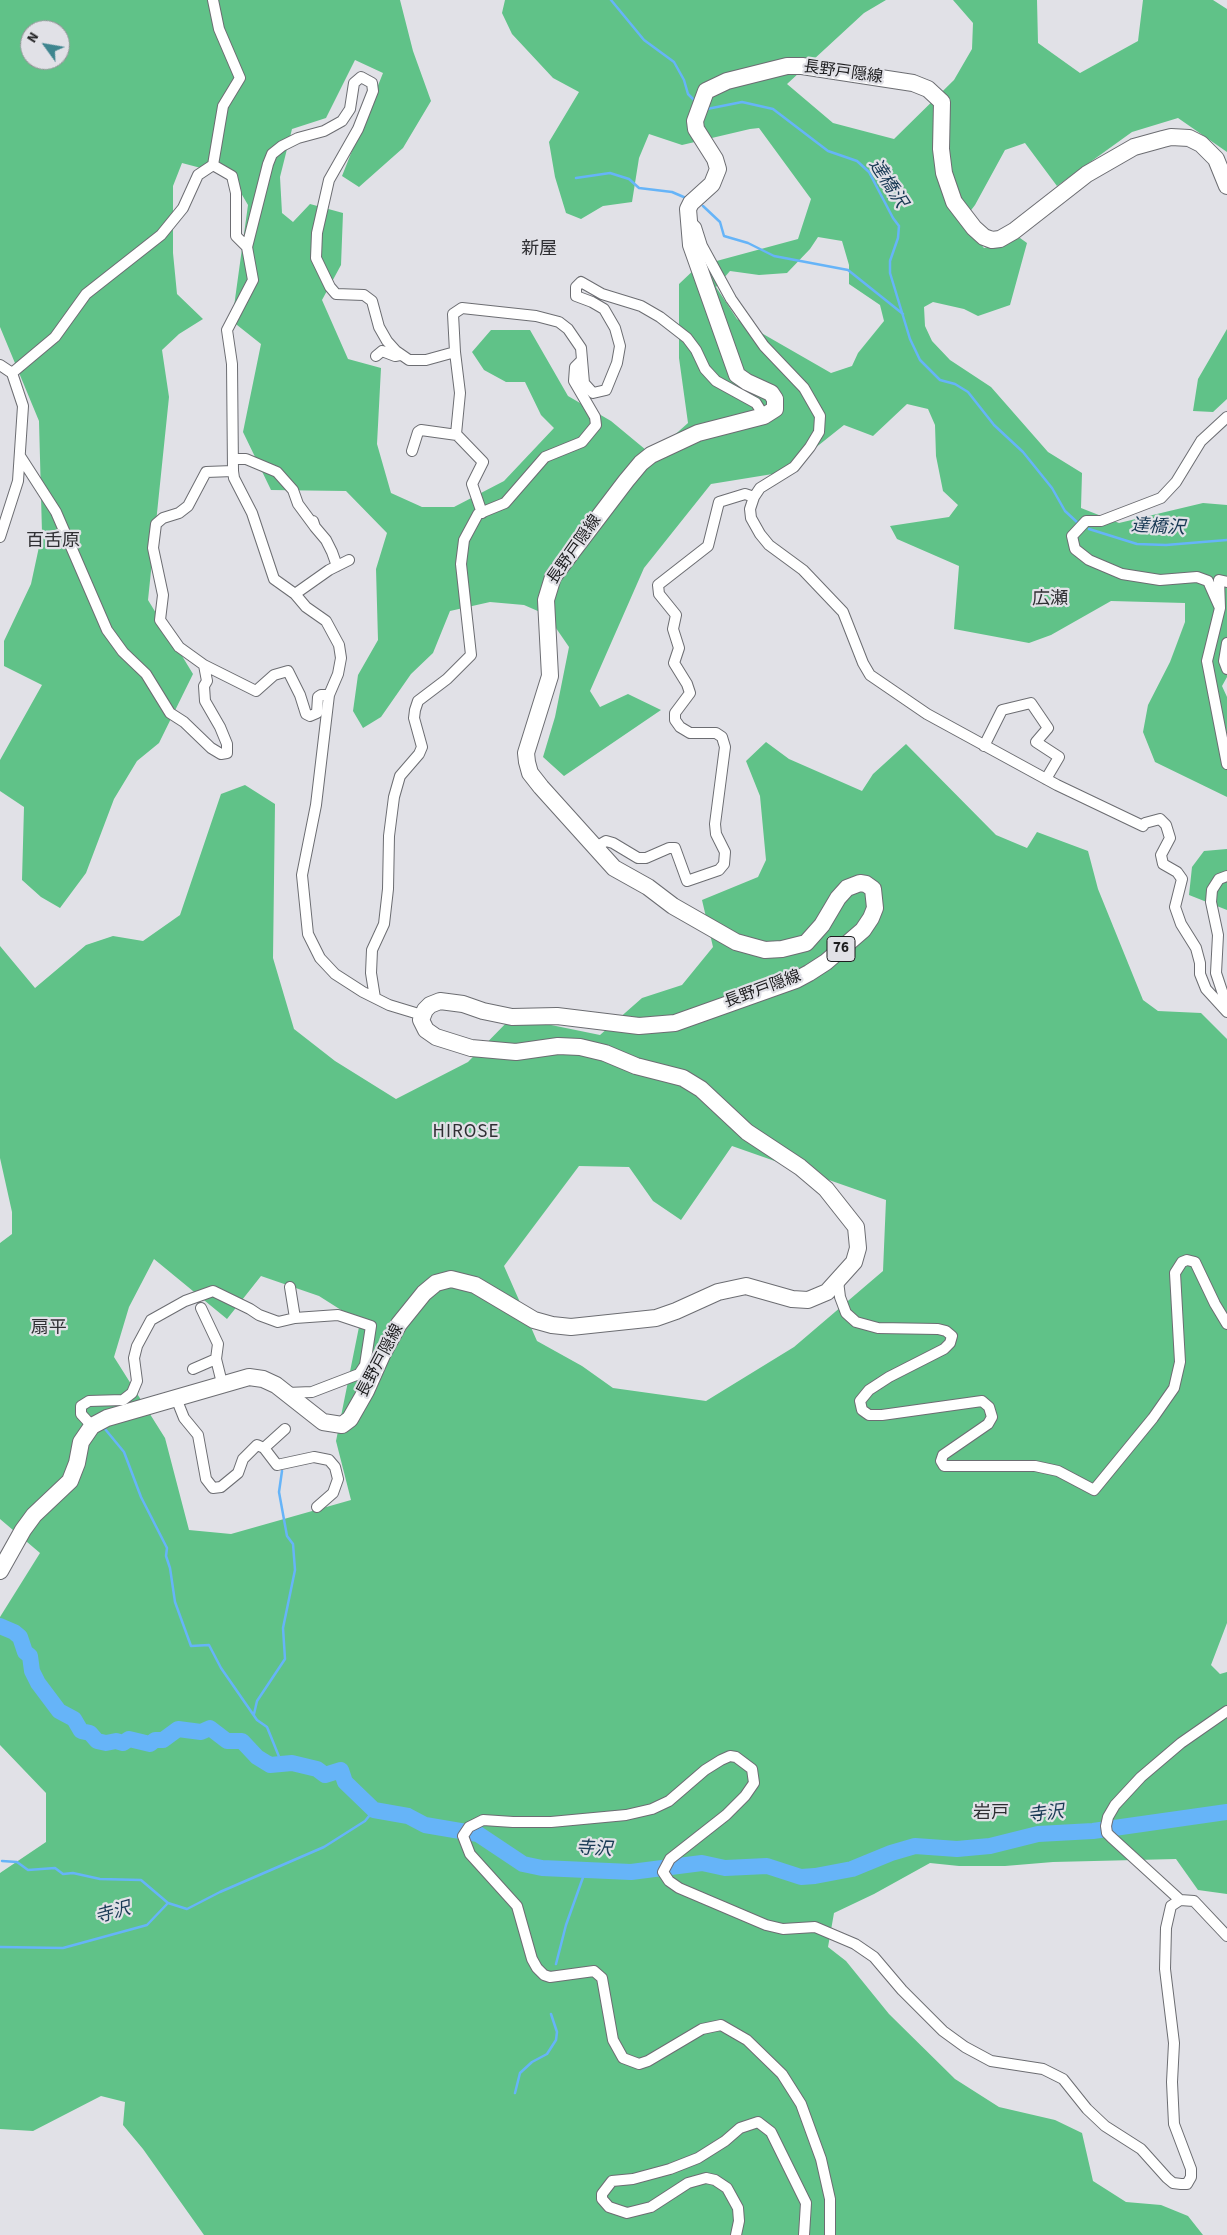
<!DOCTYPE html>
<html>
<head>
<meta charset="utf-8">
<style>
	body { margin:0 }
	#map { position:relative; width:1227px; height:2235px; overflow:hidden; background:#e1e1e7; font-family:"Source Sans 3",sans-serif }
	canvas { display:block }
	.north { position:absolute; left:20px; top:20px; width:50px; height:50px; box-sizing:border-box; background:#e1e1e7; border:1px solid #939397; border-radius:50%; rotate:302deg; font-size:14px; font-weight:700; line-height:20px; text-align:center; color:#1d1d1f }
	.north::after { content:''; display:block; margin:auto; width:18px; height:22px; background:#3e858f; clip-path:polygon(50% 0,100% 100%,50% 72%,0 100%) }
</style>
</head>
<body>
<div id="map">
<canvas width="1227" height="2235"></canvas>
<div class="north">N</div>
</div>
<script>
const context = document.querySelector('canvas').getContext('2d');
context.lineJoin = 'round';
function fillPath(path, color) { context.fillStyle = color; context.fill(path, 'evenodd'); }
const shape = rows => new Path2D(rows.map(r => 'M' + r).join(''));
function strokePath(path, color, width, dash) { context.strokeStyle = color; context.lineWidth = width; context.lineCap = dash ? 'butt' : 'round'; context.setLineDash(dash || []); context.stroke(path); }
function write(font, color, halo, rows, align = 'center') {
  context.font = font + ' "Source Sans 3","Noto Sans JP",sans-serif'; context.lineWidth = 4.5; context.setLineDash([]); context.textBaseline = 'middle'; context.strokeStyle = halo; context.fillStyle = color; for (const [text, x, y, turn = 0] of rows) {
    context.save(); context.translate(x, y); context.rotate((+turn || 0) * Math.PI / 180); context.textAlign = isNaN(turn) ? turn : align; if (halo) context.strokeText(text, 0, 0); context.fillText(text, 0, 0); context.restore();
  }
}
const forest = shape([
	[0,0,400,0,413,51,431,101,403,148,359,187,342,176,383,73,355,60,326,118,292,129,280,177,282,213,293,222,310,204,343,213,341,265,322,300,348,359,381,368,377,444,391,493,422,507,454,507,504,481,554,428,541,415,525,382,506,382,484,370,472,352,491,330,530,330,568,396,611,421,652,455,688,423,679,358,679,284,698,266,798,239,811,199,759,128,750,129,682,145,649,134,639,158,632,202,603,206,581,219,566,213,555,177,549,142,579,92,553,78,512,34,502,13,505,0,886,0,864,13,787,84,833,123,894,139,954,80,972,49,973,23,953,0,1037,0,1038,43,1080,73,1138,41,1143,0,1213,0,1227,9,1227,152,1178,118,1132,132,1057,186,1025,143,1005,150,975,205,962,222,984,248,1020,238,1027,243,1010,305,978,316,964,309,933,302,924,307,925,326,932,341,950,360,991,387,1048,452,1082,473,1081,508,1119,523,1203,503,1227,505,1227,677,1222,686,1227,697,1227,797,1155,762,1143,732,1148,705,1170,662,1185,622,1185,603,1111,601,1051,635,1029,643,954,629,959,566,897,539,890,526,949,517,958,505,943,491,936,456,935,425,928,409,907,404,873,436,844,425,785,472,711,484,644,568,590,691,600,707,628,694,661,710,564,776,543,757,555,717,569,647,547,615,524,605,490,602,450,611,433,653,411,674,381,717,363,728,353,711,358,675,378,640,376,569,387,533,346,491,271,490,243,432,261,344,232,321,248,205,231,176,182,163,173,186,173,253,177,294,203,319,179,334,162,350,169,397,148,600,193,674,159,743,137,761,114,799,86,873,60,908,41,897,22,880,24,807,0,791,0,760,42,685,4,666,4,641,31,584,42,533,39,421,0,327],
	[30,30,60,30,60,60,30,60],
	[818,237,842,241,849,265,849,284,880,305,884,321,858,353,852,366,831,373,737,319,716,287,730,271,759,275,787,273,810,249],
	[1227,329,1227,399,1213,412,1193,411,1198,379],
	[766,742,789,759,862,791,873,774,906,744,996,835,1027,848,1037,832,1088,851,1098,889,1143,1000,1158,1011,1201,1013,1227,1039,1227,1623,1211,1665,1220,1674,1227,1672,1227,1894,1198,1890,1176,1859,1053,1862,1005,1866,959,1866,930,1863,874,1894,834,1913,828,1947,846,1961,889,2014,955,2079,999,2107,1055,2120,1082,2133,1093,2181,1126,2202,1161,2205,1188,2216,1203,2235,204,2235,143,2149,123,2125,125,2102,101,2096,33,2131,0,2129,0,1873,46,1842,46,1793,0,1745,0,1617,40,1553,0,1519,0,1243,12,1234,12,1212,0,1158,0,946,35,988,86,945,113,936,143,941,180,915,221,794,245,785,275,804,273,958,294,1029,335,1061,396,1099,468,1062,512,1017,600,1035,642,998,682,985,713,947,702,900,758,877,766,860,760,796,746,761],
	[732,1146,886,1200,883,1271,794,1347,706,1401,613,1388,582,1366,537,1341,504,1266,579,1166,629,1167,653,1201,681,1220],
	[154,1259,227,1319,261,1276,319,1296,360,1322,336,1441,351,1500,231,1534,189,1530,165,1438,114,1357,129,1307],
	[1227,849,1227,910,1189,895,1192,867,1204,851]
]);
const stream = shape([
	[611,0,644,40,674,62,684,80,688,94,696,102],
	[707,109,742,102,773,109,828,151,857,161,869,172,893,218,899,226,898,238,890,261,890,273,910,339,920,360,940,380,955,384,968,392,994,425,1023,452,1052,488,1065,511,1078,523],
	[576,178,610,173,629,179,639,188,672,192,686,198],
	[703,206,720,222,724,236,748,243,774,256,848,270,903,314],
	[1089,529,1137,544,1166,545,1227,540],
	[105,1429,124,1452,141,1497,167,1548,166,1556,170,1568,175,1602,191,1646,209,1645,221,1668,257,1720,267,1727,282,1764],
	[254,1714,257,1701,285,1659,283,1628,295,1570,293,1544,287,1536,279,1492,282,1471],
	[2,1861,17,1862,28,1870,55,1868,63,1874,73,1873,100,1879,141,1880,168,1903],
	[0,1947,63,1948,147,1925,168,1903,187,1909,220,1892,324,1847,365,1821,374,1810],
	[556,1964,566,1925,586,1869],
	[515,2093,520,2073,532,2062,547,2054,556,2040,557,2032,551,2014]
]);
const river = shape([
	[0,1626,14,1632,20,1637,25,1652,30,1656,32,1671,38,1683,59,1711,74,1719,81,1731,90,1733,97,1741,106,1743,116,1741,123,1743,129,1739,150,1744,155,1740,163,1740,178,1729,201,1732,210,1728,227,1741,242,1741,257,1757,270,1765,292,1763,317,1769,325,1775,341,1770,345,1782,374,1810,408,1816,425,1825,478,1834,523,1864,542,1868,631,1872,702,1863,725,1868,767,1866,801,1877,815,1876,852,1869,891,1853,915,1846,957,1849,990,1846,1038,1834,1093,1831,1227,1812]
]);
const minor = shape([
	[213,165,223,106,240,78,219,29,213,0],
	[213,165,232,176,236,193,236,236,247,247],
	[692,223,696,227,702,246,731,299,764,346,804,388,820,416,819,432,810,447,794,467,760,488,754,497,750,509,751,518,760,534,769,545,803,570,843,612,863,663,870,675,927,714,1057,785,1143,826,1145,823,1160,819,1166,825,1170,838,1161,855,1163,864,1177,872,1182,879,1175,907,1181,924,1196,948,1200,963,1200,974,1206,989,1227,1012],
	[455,352,460,393,456,434,483,462,472,484,482,513],
	[376,356,382,351,395,356,400,355],
	[0,365,12,373,23,406,18,481,0,537],
	[12,373,55,337,86,294,161,235,183,208,198,175,213,165],
	[412,451,418,432,421,430,457,435],
	[20,456,56,512,107,630,123,652,146,674,170,713,184,722,211,748,221,754,227,753,227,744,220,727,205,701,204,686,207,681,204,665,256,691,274,675,288,671,300,695,306,714,310,716,317,713,318,697,321,695,329,695],
	[233,459,246,459,277,472,293,490,298,504,315,527],
	[313,521,315,527,326,540,332,552,337,566],
	[1227,582,1219,580,1220,608,1207,661,1227,764],
	[295,594,329,570,349,560],
	[1220,608,1208,581,1197,577,1160,580,1122,574,1089,560,1075,549,1072,536,1086,521,1101,521,1161,498,1176,482,1201,441,1227,417],
	[1227,643,1224,661,1227,669],
	[204,665,179,647,160,620,163,595,153,548,156,524,163,518,179,513,188,506,206,472,233,471],
	[984,746,1002,710,1031,703,1048,728,1036,742,1059,757,1046,779],
	[594,848,606,841,613,843,638,858,646,858,669,848,675,848,687,881,719,870,724,864,725,852,716,834,715,824,725,747,722,737,716,733,690,733,680,727,675,720,675,713,690,693,687,684,674,663,679,648,673,629,676,615,659,594,658,585,708,546,719,502,745,494,754,497],
	[1227,876,1219,879,1212,890,1211,902,1218,935,1216,973,1227,1006],
	[375,998,371,973,372,950,384,924,388,889,389,836,394,797,400,776,419,754,422,747,414,718,415,710,418,701,447,679,471,655,461,564,464,540,478,514,505,503,545,457,582,442,596,425,595,417,574,381,575,367,581,361],
	[422,1015,389,1005,363,992,335,974,320,958,308,934,302,875,316,805,329,695,338,674,341,658,339,645,326,621,306,607,295,594,274,579,252,513,234,478,233,471,232,364,227,330,253,280,247,247,268,164,272,154,282,146,298,138,324,131,342,121,350,109,354,83,361,77,372,83,373,91,358,129,329,180,317,233,316,258,330,287,336,294,364,295,372,301,379,327,387,341,396,351,409,360,426,360,455,352,453,314,462,308,536,316,559,322,568,329,581,348,584,383,593,393,606,390,617,363,620,346,615,328,604,309,592,302,576,296,576,287,581,282,602,294,641,306,660,317,687,338,696,350,705,369,716,381,756,403,764,416],
	[838,1281,840,1297,846,1313,856,1322,878,1328,938,1329,946,1331,952,1336,950,1343,944,1349,889,1377,869,1390,860,1401,862,1410,869,1415,882,1415,982,1401,989,1407,992,1417,988,1424,943,1455,941,1461,944,1466,1035,1466,1058,1471,1094,1490,1153,1418,1174,1388,1180,1362,1175,1273,1182,1262,1187,1260,1195,1262,1215,1304,1227,1324],
	[290,1287,295,1318],
	[201,1308,218,1344,216,1359],
	[193,1369,216,1359,222,1383],
	[176,1398,184,1418,198,1435,206,1479,213,1488,221,1487,238,1473,243,1459,257,1445,264,1448,285,1429],
	[92,1426,81,1414,81,1406,89,1401,123,1400,132,1393,137,1381,134,1358,137,1346,151,1320,185,1301,213,1291,250,1309,259,1315,278,1322,295,1318,338,1315,371,1326,365,1365,359,1374,312,1392,287,1393],
	[264,1448,277,1465,314,1457,329,1460,335,1467,338,1479,333,1493,317,1507],
	[1180,1900,1111,1837,1107,1833,1106,1826,1108,1817,1115,1805,1141,1777,1181,1743,1227,1711],
	[736,2235,739,2221,738,2208,727,2188,715,2180,706,2178,688,2183,651,2207,627,2213,609,2207,602,2199,602,2194,612,2181,633,2179,670,2169,698,2158,725,2141,740,2128,758,2122,771,2132,806,2203,804,2235],
	[830,2235,830,2199,821,2159,801,2104,782,2074,747,2040,721,2025,702,2029,648,2061,639,2064,623,2058,613,2040,602,1978,594,1971,550,1977,544,1975,537,1968,532,1959,517,1906,470,1854,463,1836,469,1827,483,1820,513,1822,551,1822,626,1815,652,1809,669,1801,705,1770,721,1760,730,1756,736,1757,752,1769,754,1783,745,1796,726,1815,670,1859,663,1872,669,1881,679,1888,766,1925,783,1929,815,1927,855,1944,874,1957,902,1990,943,2031,965,2047,991,2061,1043,2069,1063,2079,1087,2109,1105,2126,1141,2149,1167,2178,1173,2183,1181,2184,1187,2184,1191,2177,1191,2169,1174,2124,1172,2082,1174,2043,1165,1969,1166,1928,1171,1906,1180,1900,1194,1901,1227,1936]
]);
const primary = shape([
	[0,1571,23,1530,34,1515,70,1481,77,1463,81,1442,92,1426,107,1418,249,1377,263,1379,276,1385,323,1422,342,1425,350,1419,366,1391,382,1355,399,1324,424,1293,436,1283,451,1279,475,1285,534,1320,552,1325,571,1327,656,1318,676,1311,718,1292,746,1286,792,1299,808,1300,827,1292,854,1262,858,1248,856,1227,826,1189,800,1167,747,1132,701,1089,683,1078,636,1066,605,1053,580,1047,558,1046,516,1052,471,1048,436,1037,426,1030,421,1020,425,1010,430,1005,440,1001,463,1004,483,1011,512,1017,557,1016,639,1026,675,1023,796,980,809,973,826,962,863,930,871,918,875,908,873,889,866,884,860,883,847,888,838,898,822,925,806,943,782,949,765,950,736,942,673,906,648,887,614,868,541,787,530,773,527,762,526,753,550,676,546,600,553,577,626,481,641,463,651,455,698,433,764,416,775,409,775,399,771,393,747,382,737,375,691,245,688,209,691,203,712,184,718,169,715,159,696,129,695,121,706,91,727,81,787,66,802,66,913,83,928,89,942,102,941,149,944,173,954,202,974,228,984,237,992,240,1000,239,1014,231,1087,174,1134,147,1163,139,1171,137,1189,138,1201,144,1216,159,1227,186]
]);
const shields = [
	[841,949,28]
];
const shieldNames = [
	["76",841,949]
];
const streetNames = [
	["長野戸隠線",843,73,8],
	["長野戸隠線",575,550,-55],
	["長野戸隠線",763,990,-20],
	["長野戸隠線",381,1361,-62]
];
const waterNames = [
	["達橋沢",887,184,57],
	["達橋沢",1158,528,3],
	["寺沢",1046,1815,-7],
	["寺沢",594,1850,3],
	["寺沢",113,1914,-15]
];
const neighbourhoodNames = [
	["新屋",539,250],
	["百舌原",53,542],
	["広瀬",1050,600],
	["扇平",49,1329],
	["岩戸",991,1814]
];
const quarterNames = [
	["HIROSE",466,1133]
];
fillPath(forest, '#60c288');
strokePath(stream, '#66b4f8', 2.5);
strokePath(river, '#66b4f8', 16);
strokePath(minor, '#6c6d72', 12);
strokePath(primary, '#6c6d72', 18);
strokePath(minor, '#fff', 10);
strokePath(primary, '#fff', 16);
for (const [x, y, w] of shields) { const box = new Path2D(); box.roundRect(x - w / 2, y - 12.5, w, 25, 4); context.fillStyle = '#e1e1e7'; context.fill(box); strokePath(box, '#1d1d1f', 1); }
write('bold 15px', '#1d1d1f', null, shieldNames);
write('16px', '#1d1d1f', '#e1e1e7', streetNames);
write('italic 18px', '#183954', '#e1e1e7', waterNames);
write('18px', '#2f2f33', '#e1e1e7', neighbourhoodNames);
context.letterSpacing = '1px';
write('19px', '#2f2f33', '#e1e1e7', quarterNames);
context.letterSpacing = '0px';
</script>
</body>
</html>
